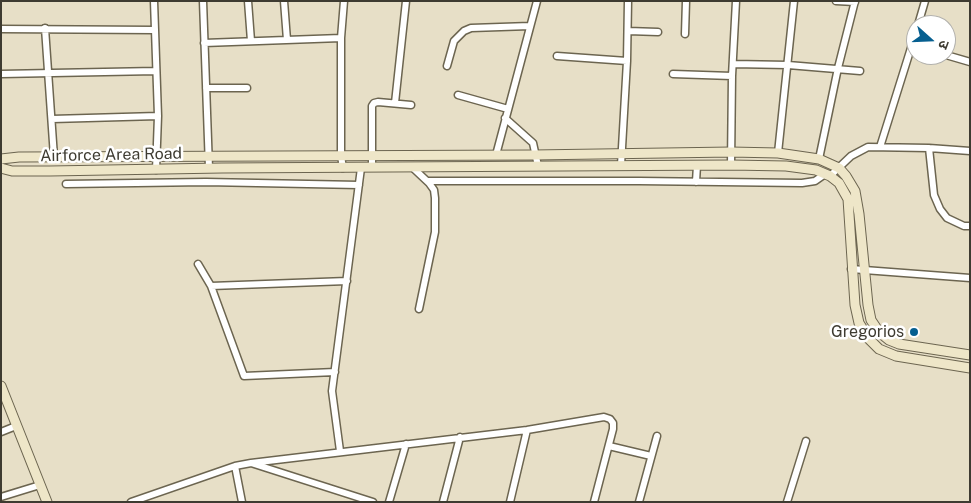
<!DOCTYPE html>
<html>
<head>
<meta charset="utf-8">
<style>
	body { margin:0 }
	#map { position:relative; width:971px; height:503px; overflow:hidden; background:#e7dfc7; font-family:"Public Sans","Noto Sans Devanagari",sans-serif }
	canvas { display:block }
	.frame { position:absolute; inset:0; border:2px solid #3e3b31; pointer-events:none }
	.north { position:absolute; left:906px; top:15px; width:50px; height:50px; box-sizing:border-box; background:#fff; border:1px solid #b2b1ad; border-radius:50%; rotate:110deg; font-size:14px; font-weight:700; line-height:20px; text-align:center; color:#3e3b31 }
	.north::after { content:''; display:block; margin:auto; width:18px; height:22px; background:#065f90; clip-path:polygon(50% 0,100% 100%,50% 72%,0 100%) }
</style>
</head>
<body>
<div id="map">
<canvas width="971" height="503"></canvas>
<div class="frame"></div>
<div class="north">उ</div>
</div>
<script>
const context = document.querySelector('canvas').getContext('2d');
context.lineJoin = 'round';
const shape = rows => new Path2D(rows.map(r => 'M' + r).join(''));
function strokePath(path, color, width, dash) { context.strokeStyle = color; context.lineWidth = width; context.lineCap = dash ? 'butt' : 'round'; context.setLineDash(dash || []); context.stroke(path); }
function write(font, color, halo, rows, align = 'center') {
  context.font = font + ' "Public Sans",sans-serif'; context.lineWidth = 5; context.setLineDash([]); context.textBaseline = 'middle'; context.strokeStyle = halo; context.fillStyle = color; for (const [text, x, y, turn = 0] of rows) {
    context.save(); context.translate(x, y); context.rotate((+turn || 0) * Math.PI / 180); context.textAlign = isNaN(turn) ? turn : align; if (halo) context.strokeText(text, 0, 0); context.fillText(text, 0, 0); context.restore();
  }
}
const street = shape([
	[154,1,158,116,156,170],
	[203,1,209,168],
	[248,1,251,41],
	[284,1,287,40],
	[836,1,855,2],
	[918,25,925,1],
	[45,28,54,157],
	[1,29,155,30],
	[628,31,658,32],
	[685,34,686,1],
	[204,43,341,38],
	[946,55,970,62],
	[557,56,627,61],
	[733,64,788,65,860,71],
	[447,66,454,41,464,31,471,28,530,26],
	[1,74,156,71],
	[673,74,732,76],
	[206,88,247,88],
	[458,95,508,109],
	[395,103,406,1],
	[505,118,533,143,538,166],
	[52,119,158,116],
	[880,147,916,32],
	[929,148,934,195,940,209,947,218,964,226,970,226],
	[778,153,794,1],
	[496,155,537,1],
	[819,159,838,68,855,1],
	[621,165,627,61,628,1],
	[731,165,732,76,736,1],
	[372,167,372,106,374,103,378,102,411,105],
	[412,167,429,183,434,190,435,198,435,232,419,309],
	[343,168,341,156,341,38,344,1],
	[830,176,851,156,868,147,929,148,970,151],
	[427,181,639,181,802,183,815,181,825,174],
	[696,182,697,165],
	[66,184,206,182,359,185],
	[198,264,211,286,244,376,335,372],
	[851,269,970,278],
	[211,286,347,281],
	[1,432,16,426],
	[609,446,651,456],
	[340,451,332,391,361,168],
	[251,463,527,430,604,417,610,419,613,423,613,429,594,502],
	[235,466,242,502],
	[1,497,40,485],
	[131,502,235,466,251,463,373,502],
	[389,502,406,444],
	[443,502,460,437],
	[510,502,527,430],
	[639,502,657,436],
	[787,502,806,441]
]);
const secondary = shape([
	[1,159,19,157,533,155,731,152,778,153,819,159,839,168,846,176,855,191,859,214,868,305,871,320,879,332,889,340,899,344,970,355],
	[1,168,12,171,50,171,222,168,731,165,786,166,816,170,830,176,839,183,848,199,855,305,859,323,869,339,879,349,896,356,970,368],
	[1,386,47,502]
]);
const markers = [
	[914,332,5,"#065f90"]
];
const streetNames = [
	["Airforce Area Road",111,155,-1]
];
const poiNames = [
	["Gregorios",904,332]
];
strokePath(street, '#6c6550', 9);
strokePath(secondary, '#6c6550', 11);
strokePath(street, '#fff', 6);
strokePath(secondary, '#eee6c8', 9);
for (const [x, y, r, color] of markers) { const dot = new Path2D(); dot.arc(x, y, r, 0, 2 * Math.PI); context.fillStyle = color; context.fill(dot); strokePath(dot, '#fff', 2); }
write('16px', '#3e3b31', '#fff', streetNames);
write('16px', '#3e3b31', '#fff', poiNames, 'right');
</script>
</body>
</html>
